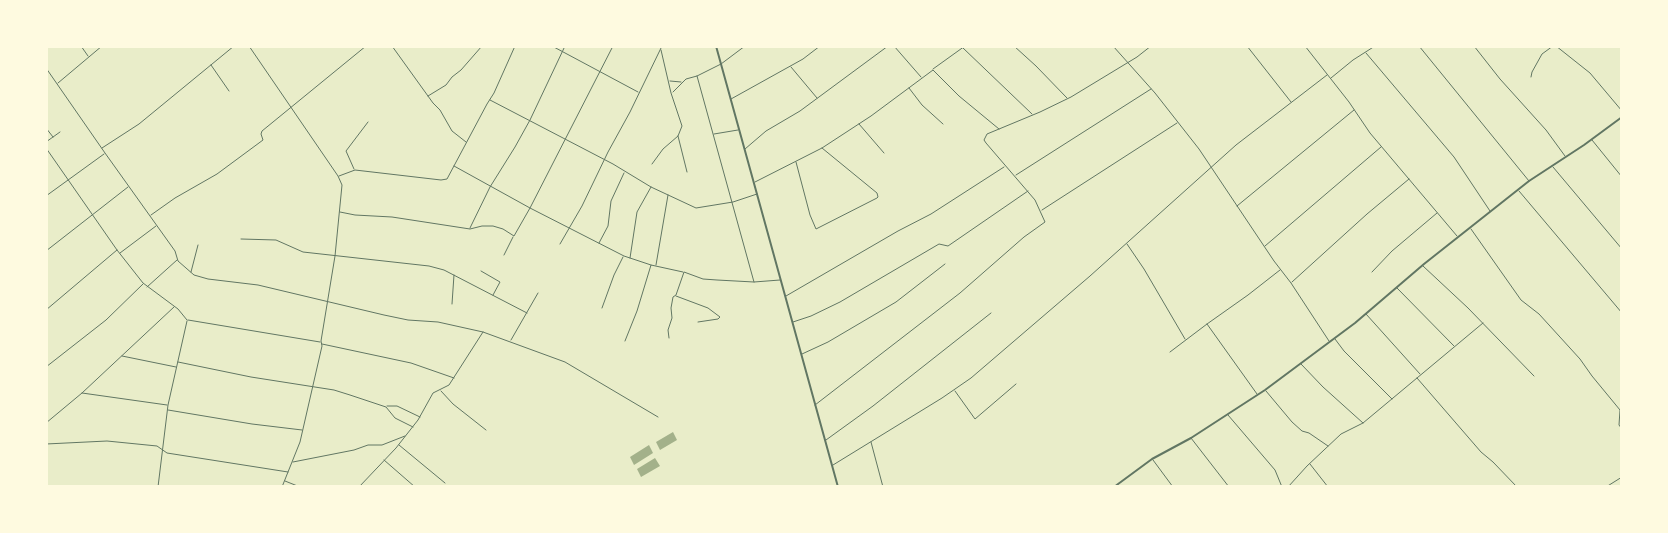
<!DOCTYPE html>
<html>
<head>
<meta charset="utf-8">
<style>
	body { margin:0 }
	#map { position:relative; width:1668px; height:533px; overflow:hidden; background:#e9edc9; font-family:"Golos Text",sans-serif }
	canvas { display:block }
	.frame { position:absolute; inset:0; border:48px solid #fefae0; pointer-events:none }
</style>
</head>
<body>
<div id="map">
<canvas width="1668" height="533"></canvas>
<div class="frame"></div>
</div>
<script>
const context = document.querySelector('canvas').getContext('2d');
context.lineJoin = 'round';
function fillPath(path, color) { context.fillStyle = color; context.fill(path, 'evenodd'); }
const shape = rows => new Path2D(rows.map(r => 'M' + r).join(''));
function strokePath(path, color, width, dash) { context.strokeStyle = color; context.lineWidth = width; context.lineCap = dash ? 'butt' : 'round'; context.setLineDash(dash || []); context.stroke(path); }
const water = shape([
	[673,432,677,440,660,450,656,442],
	[649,445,653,453,634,465,630,457],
	[655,458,660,466,641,477,637,469]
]);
const minor = shape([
	[81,46,88,56],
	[249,46,338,176,342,185,335,256,321,341,322,346,300,442,282,487],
	[392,46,433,103,440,110,452,131,466,142],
	[552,46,638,92],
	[894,46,921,77],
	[1014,46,1036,66,1067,98],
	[1113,46,1155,93,1199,149,1274,261,1291,283,1329,341],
	[1247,46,1291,102],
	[1305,46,1349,102,1370,133,1457,236],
	[1419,46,1529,181],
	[1474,46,1500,79,1546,130,1565,156],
	[1556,46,1590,73,1622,111],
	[963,48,1032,114],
	[1366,53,1454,157,1490,211],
	[211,65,229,91],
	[791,67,817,98],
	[46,68,105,153,175,251,178,261,194,275,208,279,258,285,384,315,408,320,438,322,483,332,565,362,658,417],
	[933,69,965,46],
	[697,76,754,282],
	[1531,77,1532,72,1542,54,1553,46],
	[1331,78,1353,60,1375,46],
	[670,81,681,82],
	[58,83,102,46],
	[909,88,922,105,943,124],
	[673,92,686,79,697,76,721,64,745,46],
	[428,96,446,85,452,77,461,70,482,46],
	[731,99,803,59,820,46],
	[490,100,613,164,651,187,696,208,733,202,757,194],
	[859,124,884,153],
	[46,128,53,137],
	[714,134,738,130],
	[678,136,687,172],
	[1592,140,1622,177],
	[46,142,60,132],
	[46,148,117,250,143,283,178,309,187,320],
	[102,148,139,124,234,46],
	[745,149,766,131,800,111,888,46],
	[796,162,810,215,816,229,877,198,878,197,877,193,822,148],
	[652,164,663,149,678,136,682,126,671,93,661,50],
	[454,166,530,208,613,46],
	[1553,167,1622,249],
	[354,169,346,151,368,122],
	[1016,175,1151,89],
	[339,176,355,170,441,180,447,179,487,104,494,93,515,46],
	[755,182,822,148,871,116,933,70,959,96,999,129],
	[1519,191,1622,313],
	[46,196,104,154],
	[1237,206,1354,110],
	[1042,210,1177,123],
	[340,212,355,215,392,217,470,229,482,226,493,226,503,229,514,236,530,208,624,256,651,265],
	[151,215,175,198,217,174,263,140,261,134,262,131,366,46],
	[470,228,490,187,515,147,530,120,565,46],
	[1471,229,1521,300,1539,314,1580,359,1592,376,1620,410,1619,425,1622,429],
	[241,239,276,240,303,252,429,266,444,270,527,313],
	[599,243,608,226,611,201,624,173],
	[560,244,582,206,608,152,630,112,662,46],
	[1127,244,1144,269,1185,339],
	[1265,246,1381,147],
	[46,251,128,187],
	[120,253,156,226],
	[504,255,513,237],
	[630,258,637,212,651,187],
	[656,265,668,195],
	[1423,266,1468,308,1534,376],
	[481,271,500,282,493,295],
	[191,272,198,245],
	[1372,272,1392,251,1437,213],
	[1292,282,1367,214,1409,179],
	[147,287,177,260],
	[1397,288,1454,346],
	[676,296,708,308,720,317,718,319,698,322],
	[786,296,898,231,931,214,1004,167],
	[452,304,454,275],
	[602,308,614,275,623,257],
	[46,310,117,250],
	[1366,314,1420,374],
	[188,320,320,342],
	[793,322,811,316,840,302,939,244,948,246,1028,191],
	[1207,324,1257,394],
	[669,338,668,330,672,318,671,308,673,297,676,295,684,272,703,279,717,280,754,282,780,280],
	[1335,339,1344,351,1392,399],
	[511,340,538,293],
	[625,341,637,311,651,265,683,272],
	[322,344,411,363,454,378],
	[1170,352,1207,324,1248,295,1280,270],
	[802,354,828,342,896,302,945,264],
	[122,356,176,367],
	[178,362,251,377,334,390,350,395,386,407,395,418,413,427],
	[1301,364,1323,387,1363,423],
	[46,367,106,320,143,284],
	[1417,378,1481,452,1493,462,1517,487],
	[441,391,453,404,486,430],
	[955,391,975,419,1016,384],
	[1266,391,1292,422,1302,431,1309,433,1328,446],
	[82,393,167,405],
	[815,405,960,293,1024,237,1045,222,1035,200,986,143,984,140,987,134,1040,112,1071,97,1137,57,1151,46],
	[387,406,397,406,420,417],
	[168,410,252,424,302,430],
	[1228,415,1275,470,1282,487],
	[46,423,82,393,174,307],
	[1191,438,1229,487],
	[826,440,873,406,991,313],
	[871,442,883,487],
	[46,444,107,441,157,446,167,453,288,472],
	[399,445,445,483],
	[384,460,415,487],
	[1153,460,1173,487],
	[293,462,354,450,368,445,382,445,405,436],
	[1310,464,1328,487],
	[833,465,942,398,971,378,1090,276,1236,145,1327,75],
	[285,481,300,487],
	[91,487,158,486],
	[158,487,168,405,187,321],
	[359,487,396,448,418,420,433,393,449,385,483,332],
	[1288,487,1307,466,1341,434,1363,423,1483,323],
	[1606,487,1622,477]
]);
const tertiary = shape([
	[716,46,838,487],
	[1114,487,1152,459,1191,438,1265,390,1355,323,1424,264,1529,181,1584,145,1622,117]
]);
fillPath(water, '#a3b18a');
strokePath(minor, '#617663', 1);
strokePath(tertiary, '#617663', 2);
</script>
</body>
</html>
